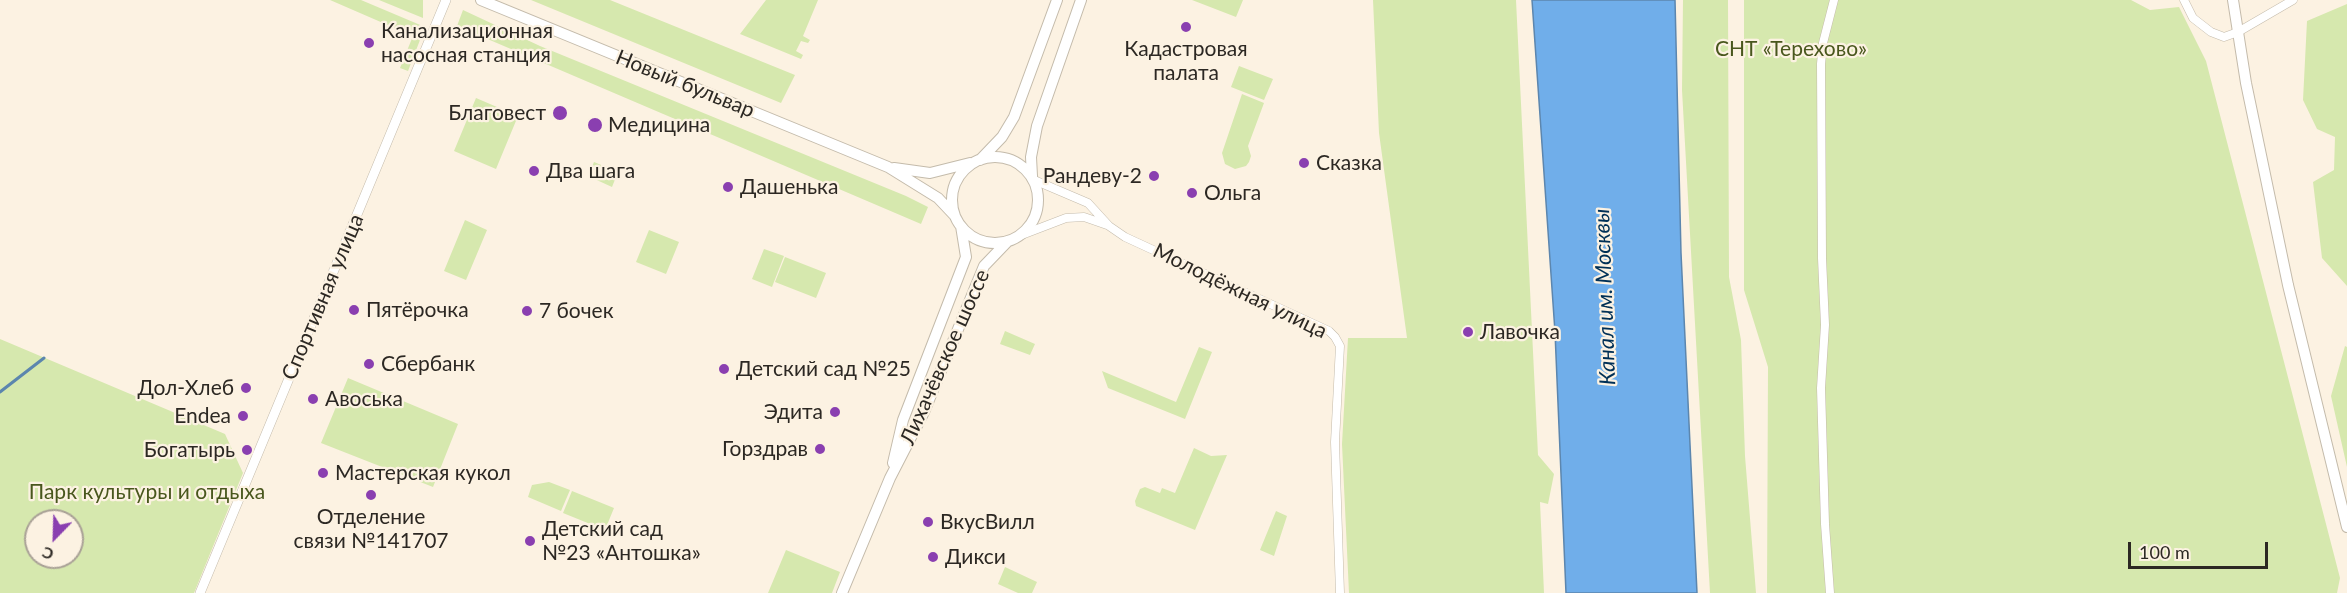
<!DOCTYPE html>
<html>
<head>
<meta charset="utf-8">
<style>
	body { margin:0 }
	#map { position:relative; width:2347px; height:593px; overflow:hidden; background:#fcf2e2; font-family:Lato,sans-serif }
	canvas { display:block }
	.north { position:absolute; left:24px; top:509px; width:60px; height:60px; box-sizing:border-box; background:#fcf2e2; border:2px solid #a9a196; border-radius:50%; rotate:203deg; font-size:16px; font-weight:700; line-height:24px; text-align:center; color:#2c2823 }
	.north::after { content:''; display:block; margin:auto; width:21px; height:27px; background:#8a3fb0; clip-path:polygon(50% 0,100% 100%,50% 72%,0 100%) }
	.scale { position:absolute; left:2128px; top:542px; width:140px; height:27px; box-sizing:border-box; border:3px solid #2c2823; border-top:0; padding-left:8px; font-size:18px; line-height:21px; white-space:nowrap; color:#2c2823; -webkit-text-stroke:4px #fcf2e2; paint-order:stroke }
</style>
</head>
<body>
<div id="map">
<canvas width="2347" height="593"></canvas>
<div class="north">С</div>
<div class="scale">100 m</div>
</div>
<script>
const context = document.querySelector('canvas').getContext('2d');
context.lineJoin = 'round';
function fillPath(path, color) { context.fillStyle = color; context.fill(path, 'evenodd'); }
const shape = rows => new Path2D(rows.map(r => 'M' + r).join(''));
function strokePath(path, color, width, dash) { context.strokeStyle = color; context.lineWidth = width; context.lineCap = dash ? 'butt' : 'round'; context.setLineDash(dash || []); context.stroke(path); }
function write(font, color, halo, rows, align = 'center') {
  context.font = font + ' Lato,sans-serif'; context.lineWidth = 4.5; context.setLineDash([]); context.textBaseline = 'middle'; context.strokeStyle = halo; context.fillStyle = color; for (const [text, x, y, turn = 0] of rows) {
    context.save(); context.translate(x, y); context.rotate((+turn || 0) * Math.PI / 180); context.textAlign = isNaN(turn) ? turn : align; if (halo) context.strokeText(text, 0, 0); context.fillText(text, 0, 0); context.restore();
  }
}
const green = shape([
	[330,0,361,0,425,27,408,71,400,68,413,36],
	[379,0,423,0,423,18],
	[531,0,610,0,795,75,781,103],
	[766,0,818,0,803,36,810,40,808,43,801,41,796,51,803,55,801,59,740,34],
	[1192,0,1243,0,1236,17],
	[1373,0,1516,0,1538,455,1554,474,1548,504,1540,502,1544,593,1349,593,1342,444,1348,338,1407,338,1379,133],
	[1683,0,1728,0,1729,277,1741,340,1745,456,1756,593,1710,593,1682,90],
	[1744,0,2131,0,2150,10,2179,7,2206,61,2340,578,2337,593,1767,593,1768,367,1744,290],
	[2347,4,2347,286,2322,258,2313,182,2334,170,2335,137,2317,129,2303,100,2307,21],
	[463,10,540,46,906,196,928,207,921,224,457,26],
	[1239,66,1273,79,1264,100,1231,87],
	[1242,94,1264,103,1248,146,1251,156,1249,162,1246,166,1235,169,1225,164,1222,153],
	[476,98,518,116,496,169,454,151],
	[594,162,618,172,612,187,588,176],
	[465,220,487,230,466,280,444,271],
	[649,230,679,242,666,274,636,262],
	[764,249,784,256,772,287,752,279],
	[785,257,826,273,816,298,775,282],
	[1005,331,1035,344,1030,355,1000,344],
	[0,339,225,434,243,473,194,593,0,593],
	[36,521,72,521,72,557,36,557],
	[2345,346,2347,347,2347,467,2331,396],
	[1199,347,1212,352,1185,419,1108,388,1102,371,1176,402],
	[348,378,458,424,433,487,321,443],
	[1194,448,1211,456,1227,455,1195,530,1136,506,1135,501,1140,489,1145,487,1160,493,1162,488,1175,493],
	[549,482,570,490,561,511,528,497,532,485],
	[572,491,614,508,605,530,563,513],
	[1276,511,1287,516,1274,556,1260,550],
	[786,550,840,572,832,593,768,593],
	[1005,567,1037,582,1032,593,1018,593,998,584]
]);
const water = shape([
	[1532,0,1675,0,1681,253,1697,593,1566,593,1555,332,1532,0]
]);
const stream = shape([
	[0,392,44,358]
]);
const minor = shape([
	[2184,0,2193,18,2211,32,2224,37,2238,32,2293,0],
	[1034,180,1088,203,1109,226,1125,237,1329,331,1335,337,1340,346,1335,442,1340,593],
	[1019,236,1066,218,1084,217,1107,225],
	[1830,593,1825,524,1821,388,1825,325,1822,258,1821,64,1823,43,1834,0]
]);
const tertiary = shape([
	[200,593,446,0]
]);
const secondary = shape([
	[481,0,888,167,938,198,955,216],
	[2233,0,2246,83,2288,285,2347,527],
	'952 200a43 43 0 1 1 86 0a43 43 0 1 1-86 0Z',
	[980,160,1002,137,1014,117,1057,0],
	[894,168,930,173,970,163],
	[1032,176,1031,157,1037,126,1081,0],
	[893,463,903,420,966,257,961,226],
	[842,593,890,478,924,412,984,266,1008,241]
]);
const markers = [
	[1186,27,6,"#8a3fb0"],
	[369,43,6,"#8a3fb0"],
	[560,113,8,"#8a3fb0"],
	[595,125,8,"#8a3fb0"],
	[1304,163,6,"#8a3fb0"],
	[534,171,6,"#8a3fb0"],
	[1154,176,6,"#8a3fb0"],
	[728,187,6,"#8a3fb0"],
	[1192,193,6,"#8a3fb0"],
	[354,310,6,"#8a3fb0"],
	[527,311,6,"#8a3fb0"],
	[1468,332,6,"#8a3fb0"],
	[369,364,6,"#8a3fb0"],
	[724,369,6,"#8a3fb0"],
	[246,388,6,"#8a3fb0"],
	[313,399,6,"#8a3fb0"],
	[835,412,6,"#8a3fb0"],
	[243,416,6,"#8a3fb0"],
	[820,449,6,"#8a3fb0"],
	[247,450,6,"#8a3fb0"],
	[323,473,6,"#8a3fb0"],
	[371,495,6,"#8a3fb0"],
	[928,522,6,"#8a3fb0"],
	[530,541,6,"#8a3fb0"],
	[933,557,6,"#8a3fb0"]
];
const poiNames = [
	["Канализационная",381,31],
	["насосная станция",381,55],
	["Кадастровая",1186,49,"center"],
	["палата",1186,73,"center"],
	["Благовест",546,113,"right"],
	["Медицина",608,125],
	["Сказка",1316,163],
	["Два шага",546,171],
	["Рандеву-2",1142,176,"right"],
	["Дашенька",740,187],
	["Ольга",1204,193],
	["Пятёрочка",366,310],
	["7 бочек",539,311],
	["Лавочка",1480,332],
	["Сбербанк",381,364],
	["Детский сад №25",736,369],
	["Дол-Хлеб",234,388,"right"],
	["Авоська",325,399],
	["Эдита",823,412,"right"],
	["Endea",231,416,"right"],
	["Горздрав",808,449,"right"],
	["Богатырь",235,450,"right"],
	["Мастерская кукол",335,473],
	["Отделение",371,517,"center"],
	["связи №141707",371,541,"center"],
	["ВкусВилл",940,522],
	["Детский сад",542,529],
	["№23 «Антошка»",542,553],
	["Дикси",945,557]
];
const parkNames = [
	["СНТ «Терехово»",1791,49],
	["Парк культуры и отдыха",147,492]
];
const streetNames = [
	["Новый бульвар",685,84,22],
	["Молодёжная улица",1240,291,26],
	["Спортивная улица",323,297,-67],
	["Лихачёвское шоссе",945,357,-66]
];
const waterNames = [
	["Канал им. Москвы",1605,297,-92]
];
fillPath(green, '#d6e8ae');
fillPath(water, '#70aeea');
strokePath(water, '#5c86ae', 1.5);
strokePath(stream, '#5c86ae', 3);
strokePath(minor, '#c4bbab', 9);
strokePath(tertiary, '#c4bbab', 10);
strokePath(secondary, '#c4bbab', 12);
strokePath(minor, '#fff', 8);
strokePath(tertiary, '#fff', 9);
strokePath(secondary, '#fff', 10);
for (const [x, y, r, color] of markers) { const dot = new Path2D(); dot.arc(x, y, r, 0, 2 * Math.PI); context.fillStyle = color; context.fill(dot); strokePath(dot, '#fcf2e2', 2); }
write('21px', '#2c2823', '#fcf2e2', poiNames, 'left');
write('21px', '#49571d', '#fcf2e2', parkNames);
write('21px', '#2c2823', '#fcf2e2', streetNames);
write('italic 22px', '#003056', '#fcf2e2', waterNames);
</script>
</body>
</html>
